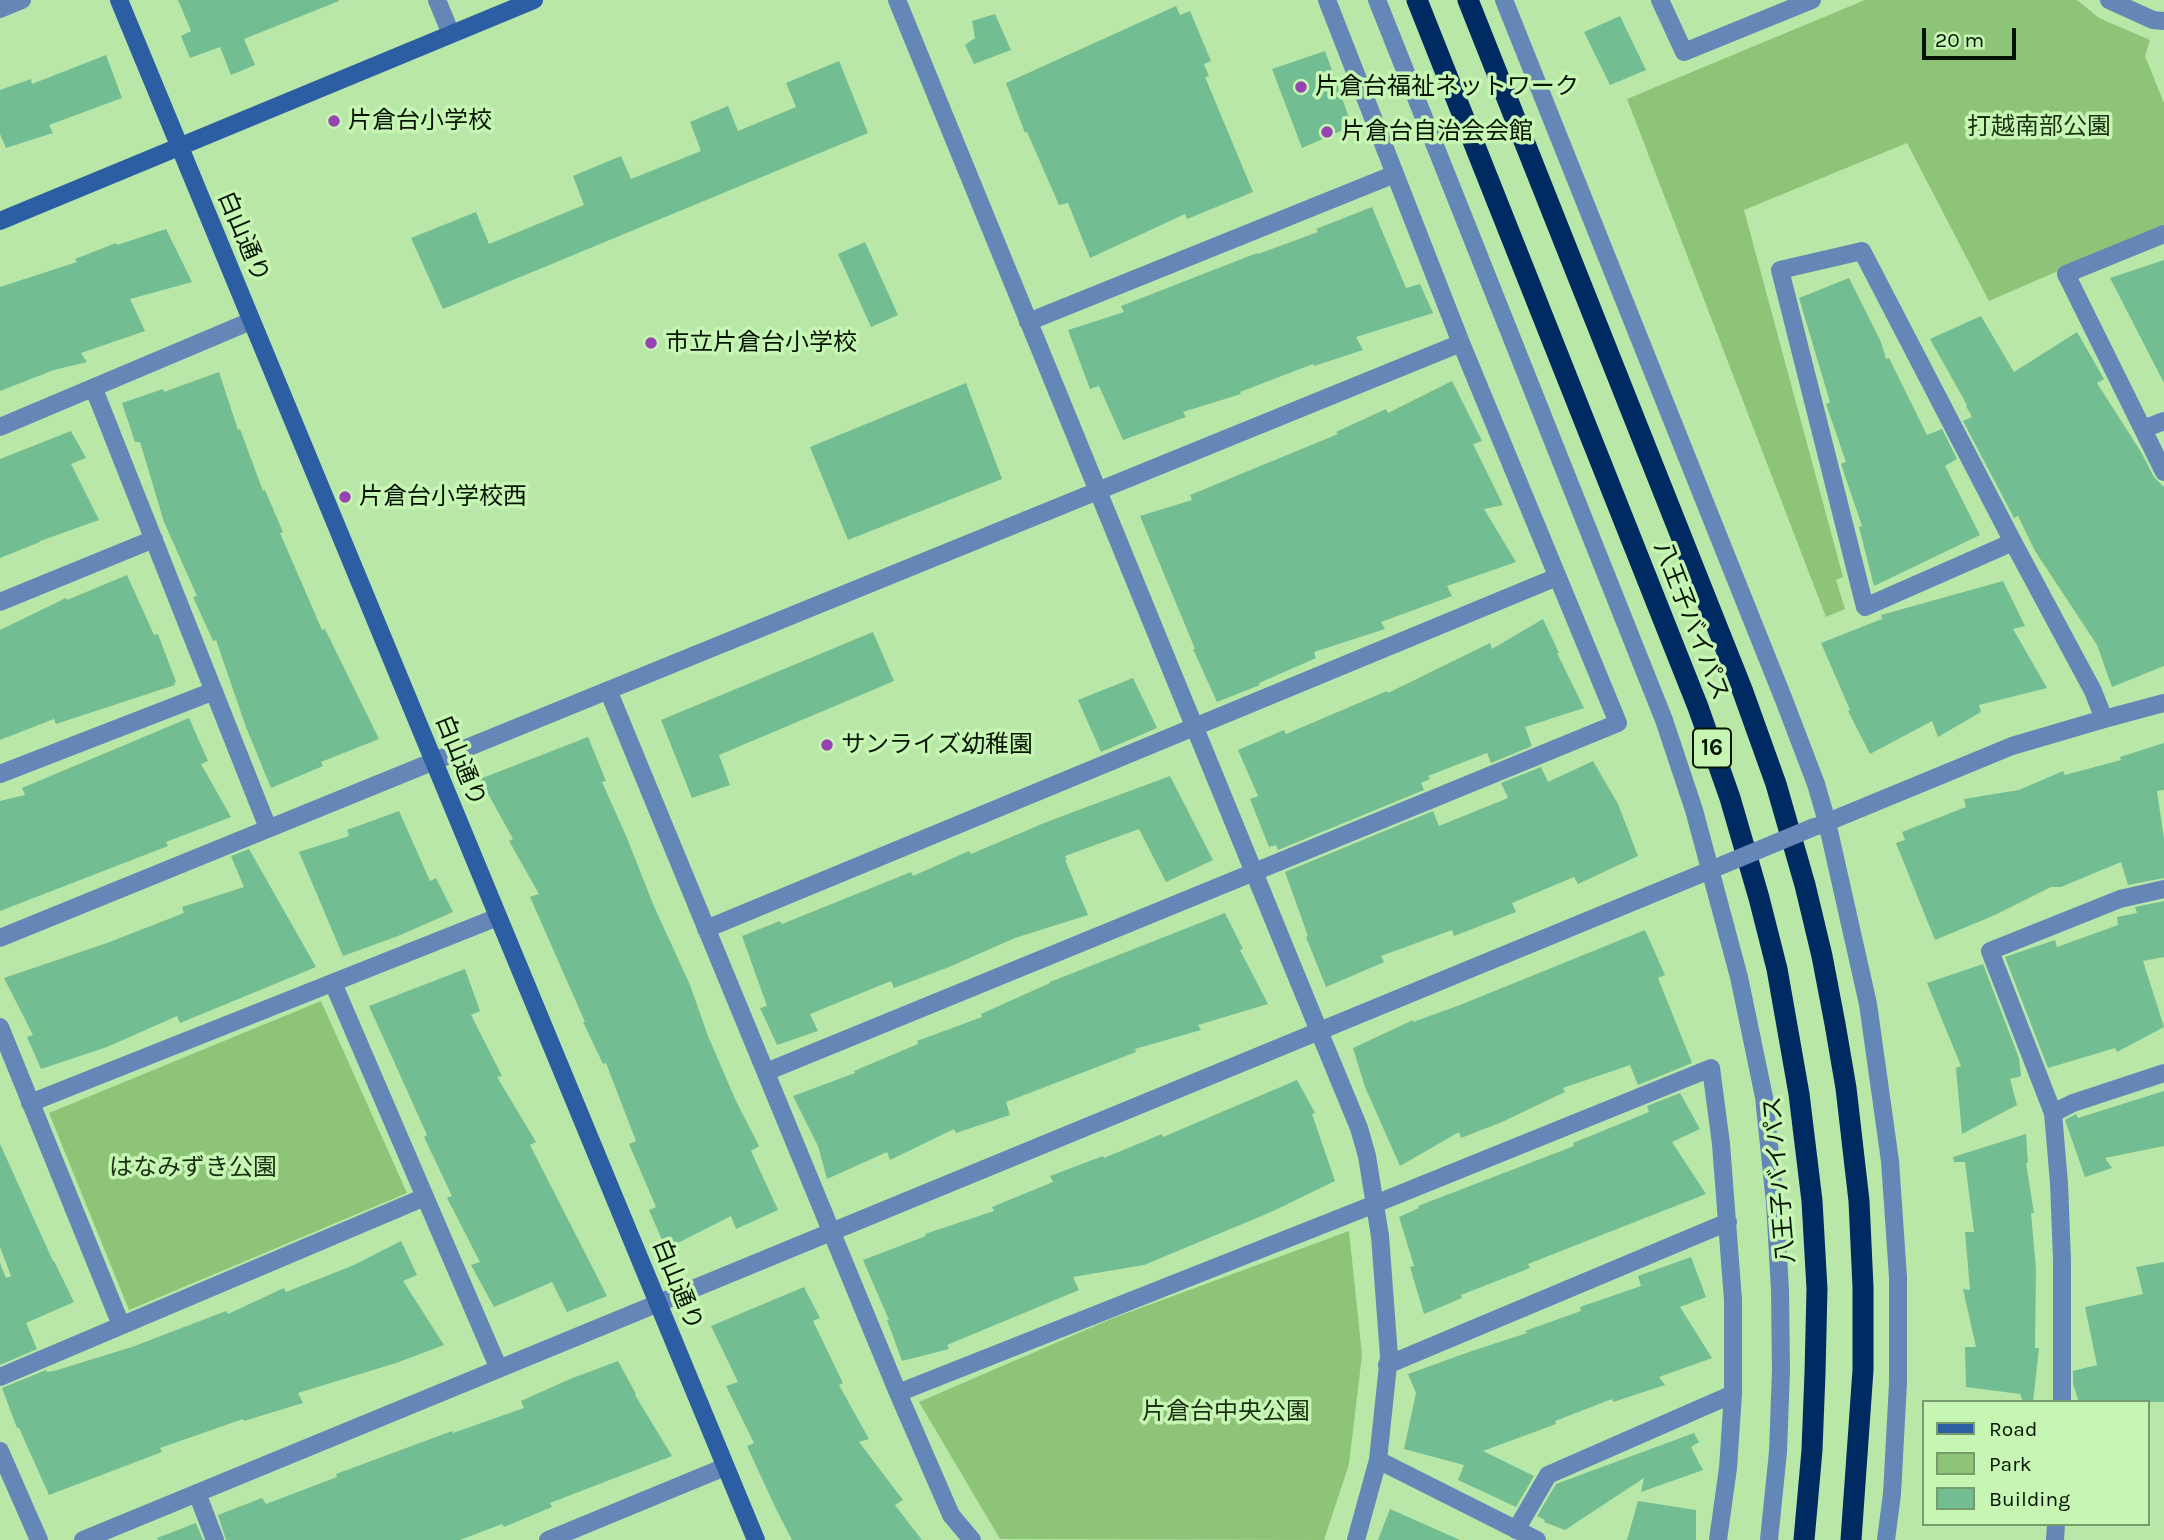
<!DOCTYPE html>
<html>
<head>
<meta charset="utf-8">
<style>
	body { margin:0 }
	#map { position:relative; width:2164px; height:1540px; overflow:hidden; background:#b9e7a8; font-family:Karla,sans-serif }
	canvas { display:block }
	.legend { position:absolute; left:1922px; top:1400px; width:228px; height:126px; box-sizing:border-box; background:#c6f5b4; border:2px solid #789b6c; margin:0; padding:9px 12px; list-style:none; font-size:21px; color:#041401 }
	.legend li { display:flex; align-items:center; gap:14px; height:35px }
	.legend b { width:35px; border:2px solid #789b6c }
	.scale { position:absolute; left:1922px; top:28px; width:94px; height:32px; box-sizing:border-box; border:4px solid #041401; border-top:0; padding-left:9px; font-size:21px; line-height:24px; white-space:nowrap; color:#041401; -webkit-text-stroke:5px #c6f5b4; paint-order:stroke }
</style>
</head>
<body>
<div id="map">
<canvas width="2164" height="1540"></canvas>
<ul class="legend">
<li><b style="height:9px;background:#2c5ea4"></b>Road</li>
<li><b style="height:19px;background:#8dc477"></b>Park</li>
<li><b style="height:19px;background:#73bd92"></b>Building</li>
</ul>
<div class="scale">20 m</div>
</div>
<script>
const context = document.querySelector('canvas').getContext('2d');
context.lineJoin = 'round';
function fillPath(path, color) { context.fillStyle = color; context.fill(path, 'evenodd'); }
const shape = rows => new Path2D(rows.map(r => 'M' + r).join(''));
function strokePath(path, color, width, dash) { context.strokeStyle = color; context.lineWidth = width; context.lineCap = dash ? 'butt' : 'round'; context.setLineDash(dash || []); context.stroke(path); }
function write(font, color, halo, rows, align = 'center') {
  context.font = font + ' Karla,"Noto Sans JP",sans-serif'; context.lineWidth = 7; context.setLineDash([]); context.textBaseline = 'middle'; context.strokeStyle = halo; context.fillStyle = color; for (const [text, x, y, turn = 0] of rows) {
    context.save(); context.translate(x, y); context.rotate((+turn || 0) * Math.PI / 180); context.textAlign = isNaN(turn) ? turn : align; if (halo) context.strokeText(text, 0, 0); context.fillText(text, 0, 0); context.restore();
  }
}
const green = shape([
	[1865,0,2077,0,2099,18,2150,40,2145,56,2164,103,2164,225,1989,301,1907,143,1744,210,1843,577,1836,580,1845,609,1826,617,1627,99],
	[321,1001,407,1193,129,1310,49,1113],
	[1349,1231,1362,1355,1349,1464,1324,1540,1000,1539,919,1402,1111,1319]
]);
const building = shape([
	[178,0,338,0,339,1,244,39,255,65,231,75,220,47,190,58,181,36,191,31],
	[1176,6,1180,15,1190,11,1211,61,1204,64,1209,76,1205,77,1253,192,1187,219,1185,214,1090,258,1068,203,1059,205,1027,132,1025,133,1006,83],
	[995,14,1011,50,974,64,965,45,975,38,972,21],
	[1620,16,1646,70,1610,85,1584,32],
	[1325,51,1352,126,1302,148,1272,69],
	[106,55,122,98,49,125,53,133,6,148,0,134,0,90,31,79,32,84],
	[839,61,868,133,443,309,411,238,476,212,489,244,584,205,573,176,621,156,631,179,701,151,690,122,728,106,738,131,796,107,786,83],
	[1372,207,1406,288,1420,284,1433,313,1356,337,1363,350,1314,366,1313,364,1240,392,1241,394,1183,412,1186,417,1123,440,1099,386,1090,389,1068,330,1124,312,1121,306,1257,253,1258,254,1318,232,1316,229],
	[166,229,192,282,130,299,145,331,81,353,87,362,54,370,0,391,0,287,77,262,75,259,116,243,117,245],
	[865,242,898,315,871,327,838,254],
	[2164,260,2164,383,2110,278],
	[1849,278,1881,342,1886,359,1889,358,1927,435,1942,429,1957,459,1945,466,1980,535,1874,586,1859,527,1862,526,1841,464,1846,462,1826,404,1830,402,1799,298],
	[1981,316,2014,372,2077,332,2104,379,2097,383,2141,452,2154,477,2164,487,2164,666,2112,687,2097,645,2035,551,2018,516,2014,518,1963,421,1972,417,1966,406,1967,405,1930,339],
	[219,372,238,430,240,429,263,491,265,490,283,532,280,533,322,630,325,629,379,739,321,762,323,766,271,788,246,727,216,640,213,641,193,597,197,596,164,522,140,442,135,442,122,403,163,389,164,392],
	[1452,381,1482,441,1473,444,1503,505,1484,509,1516,562,1447,586,1452,596,1381,622,1385,629,1314,652,1316,658,1259,683,1260,685,1217,702,1193,649,1195,649,1140,516,1192,500,1190,495,1338,434,1336,432,1386,409,1388,413],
	[966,383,1002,479,848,540,810,447],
	[71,431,86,458,71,464,99,520,40,541,40,542,0,558,0,459],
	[127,575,154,635,158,634,176,682,174,683,175,685,56,724,54,719,0,740,0,630,66,598,67,600],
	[2003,581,2025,626,2013,629,2047,688,1979,705,1981,712,1938,737,1932,721,1870,754,1848,711,1850,710,1821,643,1882,619,1881,615],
	[1543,619,1559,653,1557,653,1584,708,1525,727,1532,746,1491,763,1487,753,1428,776,1430,779,1421,783,1424,790,1278,850,1276,845,1269,847,1250,799,1258,796,1238,750,1284,730,1286,734,1387,691,1388,693,1490,643,1492,649],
	[873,632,894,681,719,755,730,785,692,798,661,720],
	[1133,678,1157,728,1101,752,1078,700],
	[189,718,208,761,201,764,231,817,166,842,168,846,0,911,0,801,25,795,22,788],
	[588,737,606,781,602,782,627,838,653,904,690,985,708,1036,736,1101,759,1146,751,1151,778,1210,736,1229,731,1216,666,1249,649,1210,656,1207,629,1144,636,1141,606,1063,603,1064,583,1022,585,1022,530,897,539,894,509,841,513,839,480,779],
	[2164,743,2164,790,2157,791,2164,839,2164,878,2128,885,2121,862,2061,887,2051,887,1995,915,1935,940,1896,843,1905,840,1902,832,1966,807,1964,799,2019,790,2063,771,2065,775,2121,760,2120,757],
	[1593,761,1618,804,1638,856,1578,884,1574,877,1512,903,1516,912,1454,936,1452,930,1381,956,1384,962,1326,987,1306,937,1308,936,1285,872,1433,811,1439,826,1508,798,1501,783,1541,767,1548,782],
	[1170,776,1213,860,1166,882,1139,829,1065,856,1067,860,1065,860,1088,915,1015,938,949,967,894,988,891,981,810,1014,818,1031,777,1045,760,1008,767,1006,742,936,780,921,782,924,911,872,913,876,969,851,971,854,1049,821],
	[399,811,430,881,436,878,453,912,398,936,343,956,299,852,349,836,347,830],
	[249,849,316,967,180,1023,177,1016,107,1047,41,1069,27,1037,33,1035,4,978,107,943,184,913,182,907,244,887,231,856],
	[2164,901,2164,957,2143,961,2164,1027,2117,1052,2115,1048,2048,1068,2005,957,2055,940,2057,947,2118,925,2117,917,2137,913,2135,907],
	[1225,913,1243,949,1240,950,1268,1004,1198,1025,1201,1030,1135,1049,1136,1052,1006,1102,1010,1115,956,1133,954,1129,890,1160,887,1152,827,1179,818,1146,793,1096,855,1073,854,1071,918,1044,917,1041,982,1017,981,1014,1050,983,1050,982],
	[1645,930,1665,975,1658,978,1692,1063,1638,1085,1630,1065,1563,1088,1565,1092,1502,1122,1461,1138,1459,1132,1400,1166,1365,1087,1353,1048,1413,1020,1413,1022,1460,1005],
	[1983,964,2019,1058,2021,1076,2010,1079,2017,1105,1962,1134,1956,1068,1961,1066,1927,983],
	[465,969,480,1011,471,1015,502,1076,497,1077,536,1142,530,1145,607,1296,567,1312,552,1282,494,1307,471,1265,480,1262,447,1198,452,1196,424,1137,427,1135,369,1006],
	[1297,1080,1315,1113,1312,1114,1335,1181,1271,1212,1144,1265,1073,1277,1079,1290,947,1345,949,1349,902,1361,887,1320,889,1320,863,1260,926,1236,925,1234,994,1211,992,1207,1053,1182,1050,1176,1103,1156,1104,1158,1162,1134,1163,1137],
	[2164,1091,2164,1146,2105,1158,2112,1168,2085,1177,2065,1120,2076,1114,2078,1118],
	[1680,1093,1700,1129,1672,1142,1706,1194,1528,1264,1530,1268,1461,1295,1462,1298,1424,1314,1410,1267,1414,1266,1399,1217,1419,1208,1418,1206,1574,1146,1573,1143,1649,1112,1647,1106],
	[2026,1134,2028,1163,2026,1163,2034,1213,2031,1213,2036,1269,2035,1348,2039,1348,2033,1402,2023,1402,2020,1394,1966,1387,1965,1347,1976,1347,1963,1289,1970,1290,1965,1232,1974,1232,1965,1162,1954,1162,1953,1157],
	[0,1144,53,1261,54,1261,74,1302,26,1323,37,1349,0,1365,0,1263,6,1278,11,1276,0,1247],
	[401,1241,417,1275,403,1281,444,1345,396,1363,298,1393,303,1403,244,1421,243,1419,160,1448,162,1452,49,1495,19,1428,17,1428,2,1388,46,1370,47,1372,54,1371,132,1347,226,1311,228,1314,284,1288,286,1292,354,1265],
	[1691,1257,1706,1297,1680,1307,1712,1358,1659,1377,1665,1385,1613,1402,1612,1399,1555,1421,1556,1424,1483,1451,1534,1476,1516,1507,1458,1480,1464,1465,1404,1449,1416,1393,1408,1374,1469,1352,1527,1333,1525,1331,1581,1311,1580,1307,1641,1286,1638,1276],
	[2164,1262,2164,1402,2079,1402,2073,1384,2073,1371,2097,1365,2085,1307,2143,1294,2136,1267],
	[804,1287,820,1318,813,1321,843,1383,839,1385,869,1439,859,1442,903,1500,895,1505,922,1540,792,1540,776,1509,747,1446,754,1443,726,1386,738,1382,711,1326],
	[618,1361,636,1394,635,1395,672,1456,550,1503,552,1507,504,1527,502,1524,460,1540,226,1540,218,1515,262,1498,266,1504,337,1477,336,1474,452,1431,453,1433,524,1408,521,1401,570,1379],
	[1694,1433,1699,1442,1691,1447,1703,1470,1641,1492,1644,1478,1565,1530,1544,1522,1545,1520,1537,1516,1556,1484],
	[1638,1501,1696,1510,1696,1540,1627,1540],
	[1390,1509,1460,1540,1378,1540],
	[196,1523,203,1540,158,1540,157,1538]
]);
const street = shape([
	[437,0,451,34],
	[897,0,1319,1031,1359,1128,1367,1156,1380,1236,1389,1356,1378,1460,1356,1540],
	[1377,0,1664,720,1694,810,1739,977,1764,1097,1775,1203,1780,1290,1781,1370,1778,1452,1769,1540],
	[1504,0,1784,700,1816,784,1827,822,1868,1004,1890,1161,1898,1277,1898,1383,1892,1494,1886,1540],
	[1660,0,1684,52,1812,0],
	[2109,0,2153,20,2164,21],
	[0,9,22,0],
	[2164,234,2066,274,2164,472],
	[1028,322,1395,174],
	[94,389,268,828],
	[0,427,251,321],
	[2143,429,2164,421],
	[2013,542,1865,607,1780,270,1862,251,2013,542,2093,691,2104,719],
	[0,602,154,539],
	[608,690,898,1393,951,1515,972,1540],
	[0,774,214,691],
	[1818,826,2012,746,2104,719,2164,703],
	[706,929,1557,577],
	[0,938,1461,343],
	[333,983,499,1369],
	[0,1027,121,1325],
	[766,1072,1618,723,1461,343,1327,0],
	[30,1103,498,917],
	[2053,1113,1990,951,2120,899,2164,889],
	[1387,1365,1728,1222],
	[0,1377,425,1197],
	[898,1393,1375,1204,1711,1068,1721,1144,1733,1300,1733,1394,1728,1468,1718,1540],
	[2062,1402,2062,1260,2059,1183,2053,1113,2073,1103,2164,1073],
	[0,1451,39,1540],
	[1378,1460,1537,1540],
	[197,1493,215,1540],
	[1516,1530,1548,1475,1733,1394],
	[83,1540,1725,864],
	[548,1540,725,1467],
	[2055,1540,2056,1524]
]);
const secondary = shape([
	[119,0,756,1540],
	[0,221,534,0]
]);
const highway = shape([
	[1417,0,1698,707,1730,798,1759,898,1777,969,1799,1094,1812,1201,1817,1289,1815,1373,1812,1450,1804,1540],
	[1468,0,1743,692,1776,784,1805,885,1822,956,1835,1024,1846,1088,1859,1201,1863,1287,1863,1370,1851,1540]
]);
const streetBridge = shape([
	[1725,864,1814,827]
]);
const markers = [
	[1301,87,7,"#9743b1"],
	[334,121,7,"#9743b1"],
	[1327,132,7,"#9743b1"],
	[651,343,7,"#9743b1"],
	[345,497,7,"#9743b1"],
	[827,745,7,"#9743b1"]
];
const shields = [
	[1712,748,38]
];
const shieldNames = [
	["16",1712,748]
];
const poiNames = [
	["片倉台福祉ネットワーク",1315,87],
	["片倉台小学校",348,121],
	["片倉台自治会会館",1341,132],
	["市立片倉台小学校",665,343],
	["片倉台小学校西",359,497],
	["サンライズ幼稚園",841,745]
];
const parkNames = [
	["打越南部公園",2039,127],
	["はなみずき公園",193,1168],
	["片倉台中央公園",1226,1412]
];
const streetNames = [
	["白山通り",243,237,67],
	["八王子バイパス",1691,621,69],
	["白山通り",460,761,68],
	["八王子バイパス",1780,1180,-95],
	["白山通り",677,1285,68]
];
fillPath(green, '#8dc477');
fillPath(building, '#73bd92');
strokePath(street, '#6587b7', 18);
strokePath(secondary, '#2c5ea4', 18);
strokePath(highway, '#002a62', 21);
strokePath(streetBridge, '#6587b7', 18);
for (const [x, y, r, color] of markers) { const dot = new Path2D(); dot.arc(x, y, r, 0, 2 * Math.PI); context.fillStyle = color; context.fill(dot); strokePath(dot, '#c6f5b4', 2.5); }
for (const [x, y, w] of shields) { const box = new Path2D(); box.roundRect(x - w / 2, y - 19.5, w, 39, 5); context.fillStyle = '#c6f5b4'; context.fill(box); strokePath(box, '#041401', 2); }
write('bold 23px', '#041401', null, shieldNames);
write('24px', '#041401', '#c6f5b4', poiNames, 'left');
write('24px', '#1a3010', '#c6f5b4', parkNames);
write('24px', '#041401', '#c6f5b4', streetNames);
</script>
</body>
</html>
